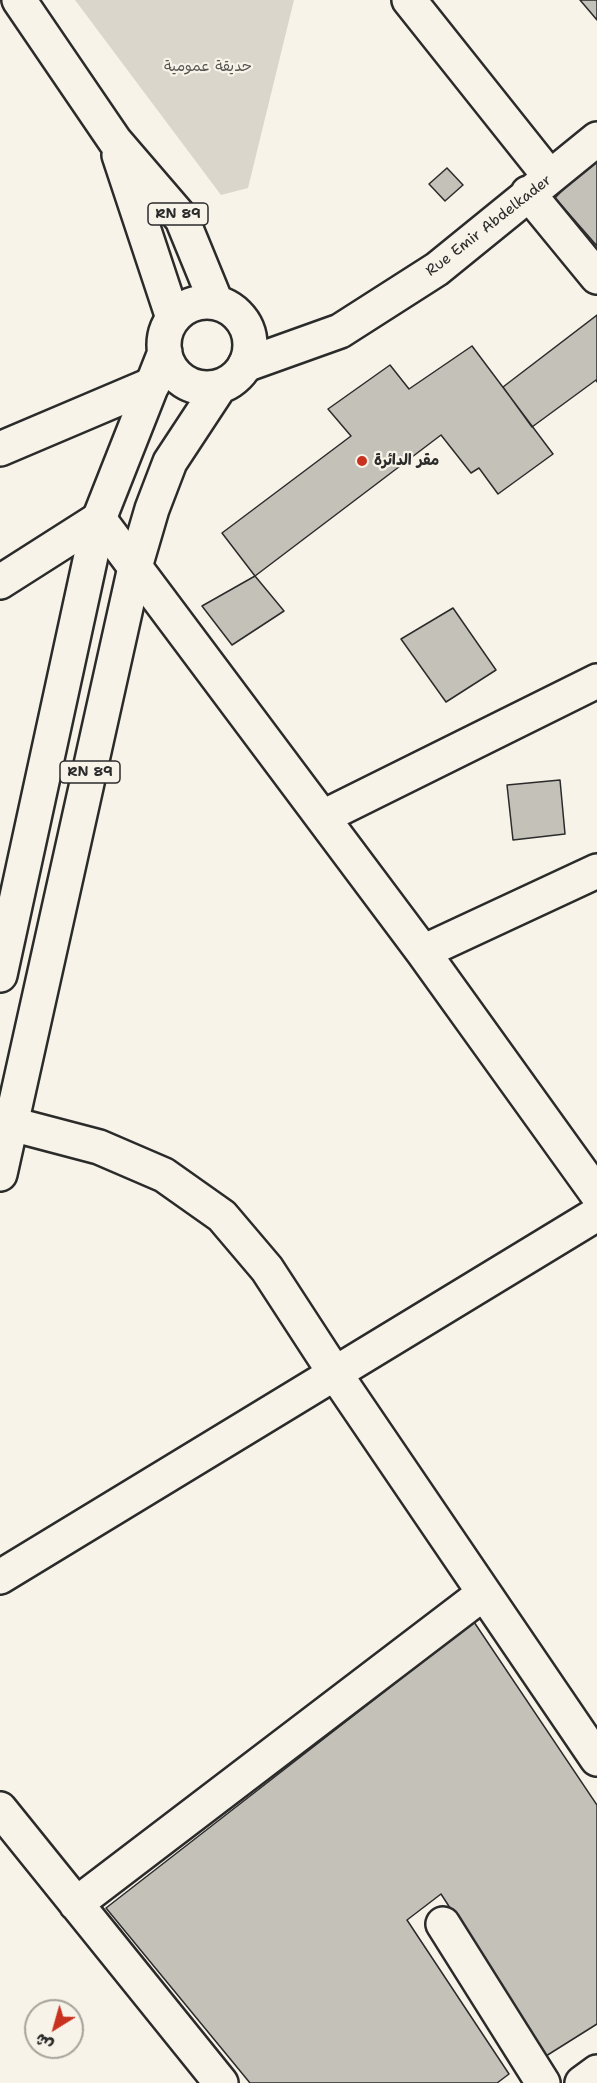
<!DOCTYPE html>
<html>
<head>
<meta charset="utf-8">
<style>
	body { margin:0 }
	#map { position:relative; width:597px; height:2083px; overflow:hidden; background:#f7f3e8; font-family:"Shantell Sans","Playpen Sans Arabic",sans-serif }
	canvas { display:block }
	.north { position:absolute; left:24px; top:1999px; width:60px; height:60px; box-sizing:border-box; background:#f7f3e8; border:2px solid #a5a39c; border-radius:50%; rotate:217deg; font-size:16px; font-weight:700; line-height:24px; text-align:center; color:#2b2b2b }
	.north::after { content:''; display:block; margin:auto; width:21px; height:27px; background:#c8321e; clip-path:polygon(50% 0,100% 100%,50% 72%,0 100%) }
</style>
</head>
<body>
<div id="map">
<canvas width="597" height="2083"></canvas>
<div class="north">ش</div>
</div>
<script>
const context = document.querySelector('canvas').getContext('2d');
context.lineJoin = 'round';
function fillPath(path, color) { context.fillStyle = color; context.fill(path, 'evenodd'); }
const shape = rows => new Path2D(rows.map(r => 'M' + r).join(''));
function strokePath(path, color, width, dash) { context.strokeStyle = color; context.lineWidth = width; context.lineCap = dash ? 'butt' : 'round'; context.setLineDash(dash || []); context.stroke(path); }
function write(font, color, halo, rows, align = 'center') {
  context.font = font + ' "Shantell Sans","Playpen Sans Arabic",sans-serif'; context.lineWidth = 4.5; context.setLineDash([]); context.textBaseline = 'middle'; context.strokeStyle = halo; context.fillStyle = color; for (const [text, x, y, turn = 0] of rows) {
    context.save(); context.translate(x, y); context.rotate((+turn || 0) * Math.PI / 180); context.textAlign = isNaN(turn) ? turn : align; if (halo) context.strokeText(text, 0, 0); context.fillText(text, 0, 0); context.restore();
  }
}
const green = shape([
	[75,0,294,0,248,188,221,195]
]);
const building = shape([
	[580,0,597,0,597,20,580,0],
	[597,154,597,246,555,198,597,154],
	[447,168,463,185,445,201,429,184,447,168],
	[597,315,597,382,596,380,532,427,503,387,597,315],
	[472,346,553,454,498,494,479,468,471,473,441,435,255,576,222,533,351,436,328,409,390,365,409,389,472,346],
	[255,576,284,611,232,645,202,606,255,576],
	[453,608,496,670,446,702,401,639,453,608],
	[560,780,565,834,513,840,507,785,560,780],
	[474,1622,597,1805,597,2024,546,2056,441,1894,407,1920,509,2074,497,2083,250,2083,106,1908,474,1622]
]);
const minor = shape([
	[409,0,550,177],
	[528,193,597,277],
	[245,365,340,331,437,269,597,139],
	[0,449,153,384],
	[0,582,99,519,423,952,597,1194],
	[323,817,597,681],
	[423,952,597,871],
	[0,1121,99,1147,164,1175,222,1216,267,1269,334,1372,597,1759],
	[0,1577,597,1214],
	[0,1809,221,2083],
	[76,1904,484,1593],
	[443,1924,543,2083],
	[582,2083,597,2072]
]);
const major = shape([
	[19,0,115,141,182,219,216,302],
	[119,155,173,318],
	'164 345a43 43 0 1 1 86 0a43 43 0 1 1-86 0Z',
	[0,975,99,519,165,352],
	[0,1174,135,567,152,509,170,462,220,386]
]);
const markers = [
	[362,461,6,"#c8321e"]
];
const shields = [
	[178,214,60],
	[90,772,60]
];
const shieldNames = [
	["RN 89",178,214],
	["RN 89",90,772]
];
const parkNames = [
	["حديقة عمومية",208,67]
];
const streetNames = [
	["Rue Emir Abdelkader",489,226,-38]
];
const poiNames = [
	["مقر الدائرة",374,461]
];
fillPath(green, '#dad6cc');
fillPath(building, '#c4c1b9');
strokePath(building, '#2b2b2b', 1.5);
strokePath(minor, '#2b2b2b', 38);
strokePath(major, '#2b2b2b', 38);
strokePath(minor, '#f7f3e8', 33);
strokePath(major, '#f7f3e8', 33);
for (const [x, y, r, color] of markers) { const dot = new Path2D(); dot.arc(x, y, r, 0, 2 * Math.PI); context.fillStyle = color; context.fill(dot); strokePath(dot, '#f7f3e8', 2); }
for (const [x, y, w] of shields) { const box = new Path2D(); box.roundRect(x - w / 2, y - 11, w, 22, 4.5); context.fillStyle = '#f7f3e8'; context.fill(box); strokePath(box, '#2b2b2b', 1.5); }
write('bold 14px', '#2b2b2b', null, shieldNames);
write('15px', '#575653', '#f7f3e8', parkNames);
write('15px', '#2b2b2b', '#f7f3e8', streetNames);
write('bold 15px', '#2b2b2b', '#f7f3e8', poiNames, 'left');
</script>
</body>
</html>
